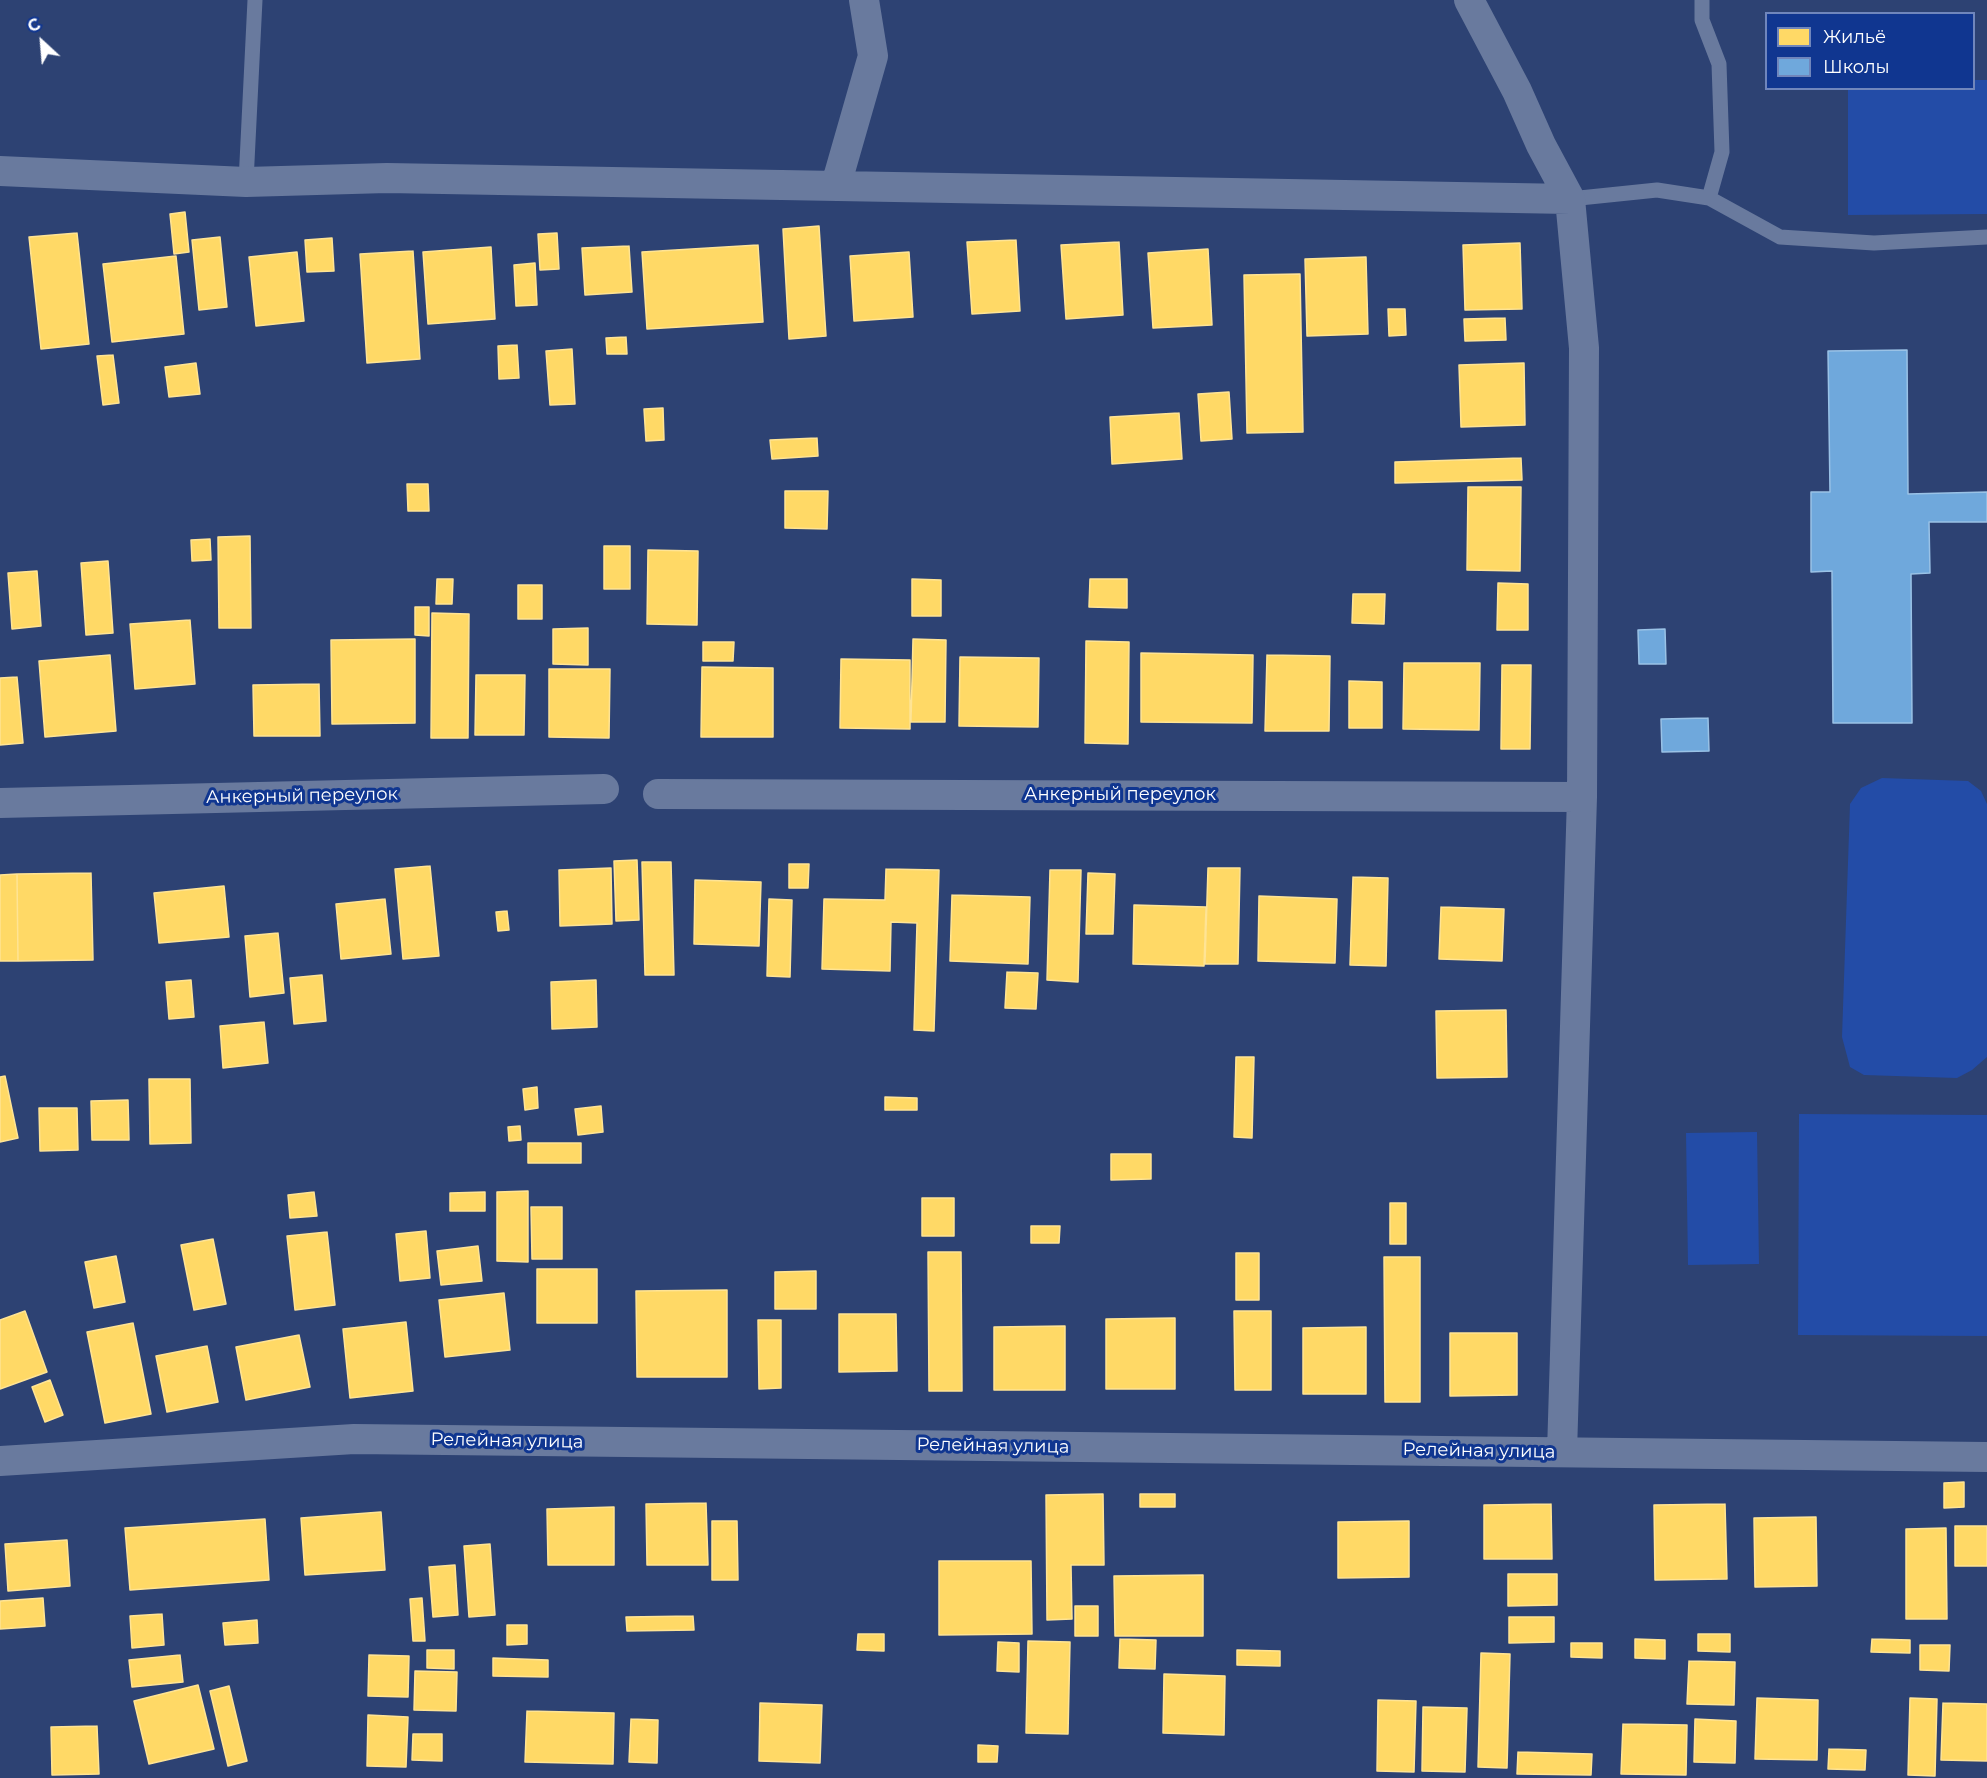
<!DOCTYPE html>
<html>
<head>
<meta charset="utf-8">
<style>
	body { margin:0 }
	#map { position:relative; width:1987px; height:1778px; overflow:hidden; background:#2d4273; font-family:Montserrat,sans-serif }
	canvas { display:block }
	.legend { position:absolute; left:1765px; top:12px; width:210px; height:78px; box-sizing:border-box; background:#103690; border:2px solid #7086bc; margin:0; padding:8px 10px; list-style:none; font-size:18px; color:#fff }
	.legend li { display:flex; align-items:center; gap:12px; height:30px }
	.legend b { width:30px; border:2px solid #7086bc }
	.north { position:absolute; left:12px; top:12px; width:60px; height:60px; -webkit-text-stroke:4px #103690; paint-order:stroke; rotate:334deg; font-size:16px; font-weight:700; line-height:24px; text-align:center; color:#fff }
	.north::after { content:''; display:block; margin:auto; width:21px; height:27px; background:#fff; clip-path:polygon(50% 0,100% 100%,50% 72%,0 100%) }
</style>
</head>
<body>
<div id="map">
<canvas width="1987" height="1778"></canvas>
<ul class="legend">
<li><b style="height:16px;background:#ffd966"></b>Жильё</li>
<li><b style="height:16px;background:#6fa8dc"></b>Школы</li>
</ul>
<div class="north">С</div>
</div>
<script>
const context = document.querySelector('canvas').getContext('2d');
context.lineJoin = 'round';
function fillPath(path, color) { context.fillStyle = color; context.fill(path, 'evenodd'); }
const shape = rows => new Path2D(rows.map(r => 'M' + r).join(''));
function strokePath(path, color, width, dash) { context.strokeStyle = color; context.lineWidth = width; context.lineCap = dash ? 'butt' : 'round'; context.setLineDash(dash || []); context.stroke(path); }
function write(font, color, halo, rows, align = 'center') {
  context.font = font + ' Montserrat,sans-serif'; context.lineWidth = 6; context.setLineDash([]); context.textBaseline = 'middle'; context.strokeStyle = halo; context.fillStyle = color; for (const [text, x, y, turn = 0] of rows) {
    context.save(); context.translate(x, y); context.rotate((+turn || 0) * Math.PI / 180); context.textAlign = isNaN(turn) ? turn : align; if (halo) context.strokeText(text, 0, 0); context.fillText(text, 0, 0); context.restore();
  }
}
const green = shape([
	[1974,80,1987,80,1987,214,1848,215,1848,89,1974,88],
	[1882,778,1968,781,1981,791,1987,804,1987,1057,1972,1070,1957,1078,1864,1075,1850,1067,1842,1037,1850,804,1861,788],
	[1799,1114,1987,1115,1987,1336,1798,1335],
	[1757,1132,1759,1264,1688,1265,1686,1133]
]);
const homes = shape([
	[185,212,189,252,174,254,170,214,185,212],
	[819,226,826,336,789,339,783,229,819,226],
	[77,233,89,344,41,349,29,237,77,233],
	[557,233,559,269,540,270,538,234,557,233],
	[220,237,227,307,199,310,192,240,220,237],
	[332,238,334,271,307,272,305,240,332,238],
	[1016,240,1020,311,972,314,967,242,1016,240],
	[1119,242,1123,315,1066,319,1061,245,1119,242],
	[1520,243,1522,309,1465,310,1463,245,1520,243],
	[758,245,763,322,647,329,642,252,758,245],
	[629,246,632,292,585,295,582,248,629,246],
	[491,247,495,319,428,324,423,252,491,247],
	[1208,249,1212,325,1153,328,1148,253,1208,249],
	[413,251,420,359,367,363,360,254,413,251],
	[297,252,304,321,256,326,249,257,297,252],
	[909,252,913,317,854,321,850,256,909,252],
	[176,256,184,334,112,342,103,264,176,256],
	[1366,257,1368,334,1307,336,1305,259,1366,257],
	[535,263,537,305,516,306,514,265,535,263],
	[1300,274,1303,432,1247,433,1244,275,1300,274],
	[1388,309,1405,309,1406,335,1389,336,1388,309],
	[1505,318,1506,340,1465,341,1464,319,1505,318],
	[626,337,627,354,607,354,606,338,626,337],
	[517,345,519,378,499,379,498,346,517,345],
	[572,349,575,404,550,405,546,351,572,349],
	[113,355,119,403,103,405,97,356,113,355],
	[196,363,200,394,169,397,165,367,196,363],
	[1524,363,1525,425,1461,427,1459,365,1524,363],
	[1229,392,1232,439,1201,441,1198,394,1229,392],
	[663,408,664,440,646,441,644,409,663,408],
	[1179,413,1182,459,1112,464,1110,417,1179,413],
	[817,438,818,456,772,459,770,440,817,438],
	[1521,458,1522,480,1395,483,1395,462,1521,458],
	[407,484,428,484,429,511,408,511,407,484],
	[1468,487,1521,487,1520,571,1467,570,1468,487],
	[785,491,828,491,827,529,785,528,785,491],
	[250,536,251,628,219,628,218,537,250,536],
	[210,539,211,560,192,561,191,540,210,539],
	[604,546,630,546,630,589,604,589,604,546],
	[648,550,698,551,697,625,647,624,648,550],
	[108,561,113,633,86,635,81,563,108,561],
	[37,571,41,626,12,629,8,573,37,571],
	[437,579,453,579,452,604,436,604,437,579],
	[912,579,941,580,941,616,912,616,912,579],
	[1090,579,1127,579,1127,608,1089,607,1090,579],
	[1498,583,1528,584,1528,630,1497,630,1498,583],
	[518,585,542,585,542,619,518,619,518,585],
	[1353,594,1385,594,1384,624,1352,623,1353,594],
	[415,607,429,607,429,636,415,635,415,607],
	[432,613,469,614,468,738,431,738,432,613],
	[190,620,195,684,135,689,130,624,190,620],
	[588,628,588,665,553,664,553,629,588,628],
	[415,639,415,723,332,724,331,640,415,639],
	[913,639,946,640,945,722,911,722,913,639],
	[1086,641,1129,642,1128,744,1085,743,1086,641],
	[703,642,734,642,733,661,703,661,703,642],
	[1141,653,1253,655,1252,723,1141,722,1141,653],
	[110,655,116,731,45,737,39,661,110,655],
	[1267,655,1330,656,1329,731,1265,731,1267,655],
	[960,657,1039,658,1038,727,959,726,960,657],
	[841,659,910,660,910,729,840,728,841,659],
	[1404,663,1480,663,1479,730,1403,729,1404,663],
	[1502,665,1531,665,1530,749,1501,749,1502,665],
	[702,667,773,668,773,737,701,737,702,667],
	[549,669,610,669,609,738,549,737,549,669],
	[476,675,525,675,524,735,475,735,476,675],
	[17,677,23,743,0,745,0,678,17,677],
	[1349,681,1382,682,1382,728,1349,728,1349,681],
	[319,684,320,736,254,736,253,685,319,684],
	[637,860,639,920,616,921,614,861,637,860],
	[642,862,671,862,674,975,645,975,642,862],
	[789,864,809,864,808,888,789,888,789,864],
	[430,866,439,956,403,959,395,869,430,866],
	[611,868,612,924,560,926,559,870,611,868],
	[1208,868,1240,868,1238,964,1205,964,1208,868],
	[886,869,939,870,934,1031,914,1030,917,923,891,922,890,971,822,969,824,899,885,900,886,869],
	[1050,870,1081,870,1078,982,1047,980,1050,870],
	[91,873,93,960,18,961,17,874,91,873],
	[1088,873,1115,874,1113,934,1086,934,1088,873],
	[17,874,18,961,0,961,0,875,17,874],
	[1353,877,1388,878,1386,966,1350,965,1353,877],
	[695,880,761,882,759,946,694,944,695,880],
	[224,886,229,937,159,943,154,893,224,886],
	[952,895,1030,897,1028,964,950,961,952,895],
	[1259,896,1337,899,1335,963,1258,961,1259,896],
	[385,899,391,954,341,959,336,904,385,899],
	[769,899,792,900,790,977,767,976,769,899],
	[1134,905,1206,907,1204,966,1133,964,1134,905],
	[1441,907,1504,909,1502,961,1439,959,1441,907],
	[507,911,509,930,498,931,496,912,507,911],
	[278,933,284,993,250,997,245,936,278,933],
	[1007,972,1038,973,1036,1009,1005,1008,1007,972],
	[322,975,326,1021,294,1024,290,978,322,975],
	[191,980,194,1017,169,1019,166,982,191,980],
	[596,980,597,1027,552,1029,551,982,596,980],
	[1506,1010,1507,1077,1437,1078,1436,1011,1506,1010],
	[264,1022,268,1063,223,1068,220,1026,264,1022],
	[1236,1057,1254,1057,1252,1138,1234,1137,1236,1057],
	[5,1076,18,1138,0,1142,0,1077,5,1076],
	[149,1079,190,1079,191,1143,150,1144,149,1079],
	[537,1087,538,1108,525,1110,523,1089,537,1087],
	[885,1097,917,1098,917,1110,885,1110,885,1097],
	[128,1100,129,1140,92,1140,91,1101,128,1100],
	[601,1106,603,1132,578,1135,575,1109,601,1106],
	[39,1108,77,1108,78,1150,40,1151,39,1108],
	[520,1126,521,1140,509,1141,508,1127,520,1126],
	[528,1143,581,1143,581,1163,528,1163,528,1143],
	[1111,1154,1151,1154,1151,1179,1111,1180,1111,1154],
	[528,1191,528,1262,497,1261,497,1192,528,1191],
	[314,1192,317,1216,290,1218,288,1195,314,1192],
	[485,1192,485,1211,450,1211,450,1193,485,1192],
	[922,1198,954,1198,954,1236,922,1236,922,1198],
	[1390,1203,1406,1203,1406,1244,1390,1244,1390,1203],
	[531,1207,562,1207,562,1259,532,1259,531,1207],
	[1031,1226,1060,1226,1059,1243,1031,1243,1031,1226],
	[426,1231,430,1278,400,1281,396,1234,426,1231],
	[327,1232,335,1305,295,1310,287,1236,327,1232],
	[213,1239,226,1304,194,1310,181,1245,213,1239],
	[478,1246,482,1281,441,1285,437,1251,478,1246],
	[928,1252,961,1252,962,1391,929,1391,928,1252],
	[1236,1253,1259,1253,1259,1300,1236,1300,1236,1253],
	[116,1256,125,1302,94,1308,85,1262,116,1256],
	[1384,1257,1420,1257,1420,1402,1385,1402,1384,1257],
	[537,1269,597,1269,597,1323,537,1323,537,1269],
	[816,1271,816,1309,775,1309,775,1272,816,1271],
	[727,1290,727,1377,637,1377,636,1291,727,1290],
	[504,1293,510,1350,445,1357,439,1300,504,1293],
	[25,1311,47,1372,0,1389,0,1320,25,1311],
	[1234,1311,1271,1311,1271,1390,1235,1390,1234,1311],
	[839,1314,896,1314,897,1371,839,1372,839,1314],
	[1175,1318,1175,1389,1106,1389,1106,1319,1175,1318],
	[758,1320,781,1320,781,1388,759,1389,758,1320],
	[406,1322,413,1391,350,1398,343,1329,406,1322],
	[133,1323,151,1414,105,1423,87,1332,133,1323],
	[1065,1326,1065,1390,994,1390,994,1327,1065,1326],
	[1366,1327,1366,1394,1303,1394,1303,1328,1366,1327],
	[1450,1333,1517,1333,1517,1395,1450,1396,1450,1333],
	[299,1335,310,1387,246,1400,236,1347,299,1335],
	[207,1346,218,1402,167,1412,156,1356,207,1346],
	[50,1380,63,1415,45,1422,32,1387,50,1380],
	[1964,1482,1964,1507,1944,1508,1944,1483,1964,1482],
	[1103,1494,1104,1565,1071,1565,1072,1619,1047,1620,1046,1495,1103,1494],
	[1140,1494,1175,1494,1175,1507,1140,1507,1140,1494],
	[706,1503,708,1565,647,1565,646,1504,706,1503],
	[1551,1504,1552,1559,1484,1559,1484,1505,1551,1504],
	[1725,1504,1727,1579,1655,1580,1654,1505,1725,1504],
	[614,1507,614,1565,548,1565,547,1509,614,1507],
	[381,1512,385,1570,305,1575,301,1518,381,1512],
	[1816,1517,1817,1586,1755,1587,1754,1518,1816,1517],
	[265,1519,269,1580,130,1590,125,1528,265,1519],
	[712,1521,737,1521,738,1580,712,1580,712,1521],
	[1409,1521,1409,1577,1338,1578,1338,1522,1409,1521],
	[1955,1526,1987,1526,1987,1566,1955,1566,1955,1526],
	[1946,1528,1947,1619,1906,1619,1906,1529,1946,1528],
	[67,1540,70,1586,8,1591,5,1544,67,1540],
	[490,1544,495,1615,469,1617,464,1546,490,1544],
	[939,1561,1031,1561,1032,1634,939,1635,939,1561],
	[455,1565,458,1615,433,1617,429,1567,455,1565],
	[1508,1574,1557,1574,1557,1605,1508,1606,1508,1574],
	[1203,1575,1203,1636,1115,1636,1114,1576,1203,1575],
	[43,1598,45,1626,0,1629,0,1601,43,1598],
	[422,1598,425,1641,413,1641,410,1599,422,1598],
	[1075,1606,1098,1606,1098,1636,1075,1636,1075,1606],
	[162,1614,164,1645,132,1648,130,1616,162,1614],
	[693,1616,694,1630,627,1631,626,1617,693,1616],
	[1509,1617,1554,1617,1554,1642,1509,1643,1509,1617],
	[257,1620,258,1643,225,1645,223,1623,257,1620],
	[507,1625,527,1625,527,1644,507,1645,507,1625],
	[858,1634,884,1634,884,1651,857,1650,858,1634],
	[1698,1634,1730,1634,1730,1652,1698,1651,1698,1634],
	[1120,1639,1156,1640,1155,1669,1119,1668,1120,1639],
	[1635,1639,1665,1640,1665,1659,1635,1658,1635,1639],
	[1872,1639,1910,1640,1910,1653,1871,1652,1872,1639],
	[1028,1641,1070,1642,1068,1734,1026,1733,1028,1641],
	[998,1642,1019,1643,1019,1672,997,1671,998,1642],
	[1571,1643,1602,1643,1602,1658,1571,1657,1571,1643],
	[1920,1645,1950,1645,1949,1671,1920,1670,1920,1645],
	[427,1650,454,1650,454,1669,427,1668,427,1650],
	[1237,1650,1280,1651,1280,1666,1237,1665,1237,1650],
	[1481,1653,1510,1654,1507,1768,1478,1767,1481,1653],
	[180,1655,183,1682,132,1687,129,1660,180,1655],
	[369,1655,409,1656,408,1697,368,1696,369,1655],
	[493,1658,548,1660,548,1677,493,1676,493,1658],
	[1689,1661,1735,1662,1734,1705,1687,1704,1689,1661],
	[415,1671,457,1672,456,1711,414,1710,415,1671],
	[1164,1674,1225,1676,1224,1735,1163,1733,1164,1674],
	[198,1685,214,1749,149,1764,134,1701,198,1685],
	[229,1686,247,1761,228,1766,210,1691,229,1686],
	[1757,1698,1818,1700,1817,1760,1755,1759,1757,1698],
	[1910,1698,1937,1699,1935,1776,1908,1775,1910,1698],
	[1378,1700,1416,1701,1414,1772,1377,1771,1378,1700],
	[760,1703,822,1705,820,1763,759,1761,760,1703],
	[1943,1703,1987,1704,1987,1761,1941,1760,1943,1703],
	[1423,1707,1467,1708,1465,1772,1422,1771,1423,1707],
	[527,1711,614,1713,613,1764,525,1762,527,1711],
	[368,1715,408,1717,406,1767,367,1766,368,1715],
	[631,1719,658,1720,657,1763,629,1762,631,1719],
	[1695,1719,1736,1721,1735,1763,1694,1762,1695,1719],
	[1623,1724,1687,1725,1686,1775,1621,1774,1623,1724],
	[97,1726,99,1774,52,1775,51,1727,97,1726],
	[413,1734,442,1734,442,1761,412,1760,413,1734],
	[978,1745,998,1746,997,1762,978,1762,978,1745],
	[1829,1749,1866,1750,1865,1770,1828,1769,1829,1749],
	[1518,1752,1592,1754,1591,1775,1517,1774,1518,1752]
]);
const schools = shape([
	[1907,350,1908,494,1987,492,1987,522,1929,522,1930,573,1911,574,1912,723,1833,723,1832,571,1811,572,1811,492,1830,492,1828,351,1907,350],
	[1665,629,1666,664,1639,664,1638,630,1665,629],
	[1708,718,1709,751,1662,752,1661,719,1708,718]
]);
const lane = shape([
	[1702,0,1702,20,1719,64,1722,152,1709,198],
	[246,182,255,0],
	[1570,199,1657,190,1709,198,1780,237,1874,243,1987,237]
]);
const street = shape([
	[1469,0,1517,91,1541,145,1570,199,1584,348,1582,797,1562,1452],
	[0,171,246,182,387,178,1570,199],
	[836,185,873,56,864,0],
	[658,794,1582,797],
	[0,803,604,789],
	[0,1461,354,1439,1987,1457]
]);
const streetNames = [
	["Анкерный переулок",1120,795],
	["Анкерный переулок",302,796,-1],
	["Релейная улица",507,1441,1],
	["Релейная улица",993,1446,1],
	["Релейная улица",1479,1451,1]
];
fillPath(green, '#234ca7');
fillPath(homes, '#ffd966');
strokePath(homes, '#ffe494', 1.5);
fillPath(schools, '#6fa8dc');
strokePath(schools, '#9ac2e6', 1.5);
strokePath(lane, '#697a9e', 15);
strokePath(street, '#697a9e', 30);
write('18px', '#fff', '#103690', streetNames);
</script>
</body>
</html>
